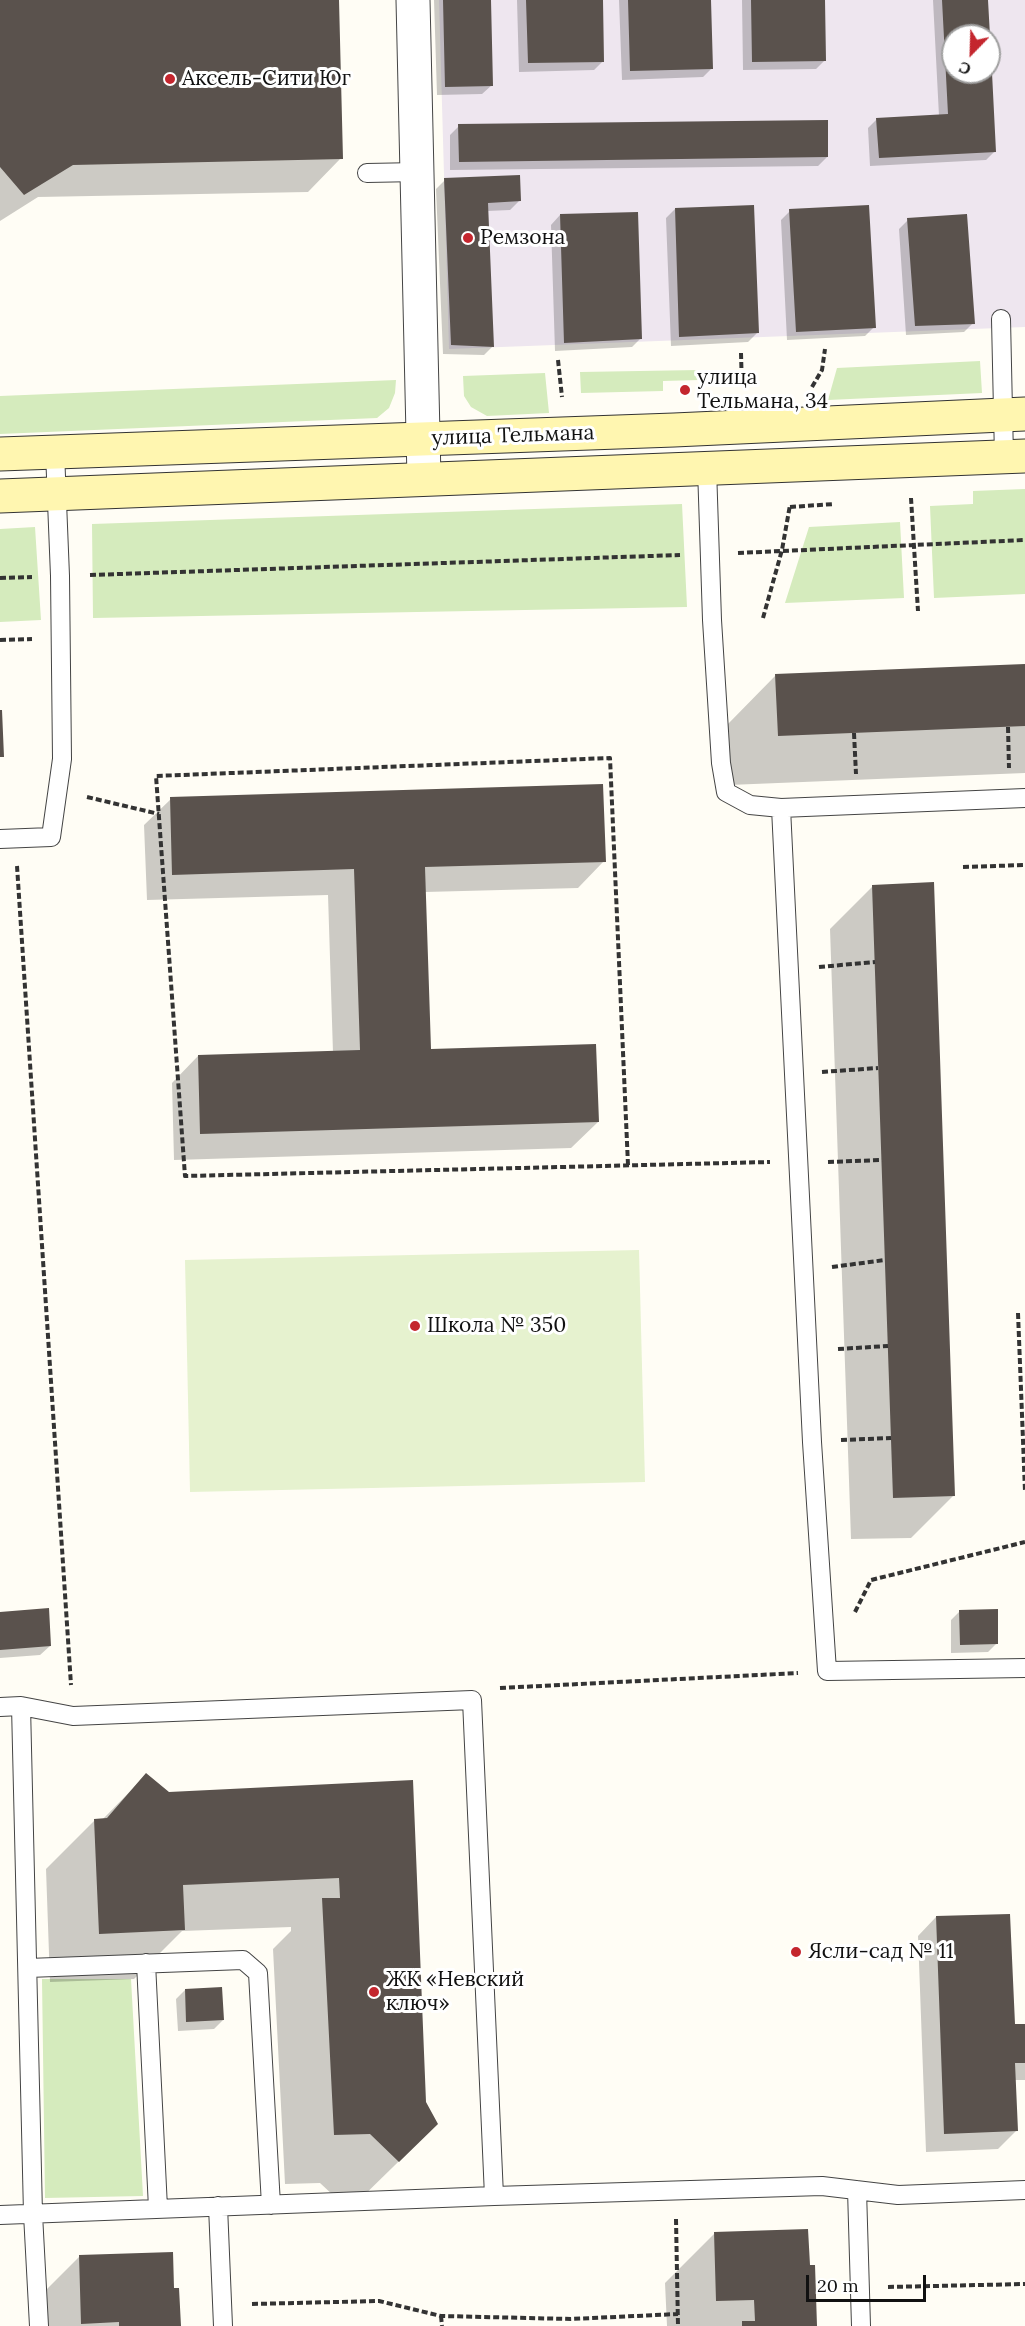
<!DOCTYPE html>
<html>
<head>
<meta charset="utf-8">
<style>
	body { margin:0 }
	#map { position:relative; width:1025px; height:2326px; overflow:hidden; background:#fffdf5; font-family:Lora,serif }
	canvas { display:block }
	.north { position:absolute; left:941px; top:24px; width:60px; height:60px; box-sizing:border-box; background:#fff; border:2px solid #a0a0a0; border-radius:50%; rotate:203deg; font-size:16px; font-weight:700; line-height:24px; text-align:center; color:#111 }
	.north::after { content:''; display:block; margin:auto; width:21px; height:27px; background:#c4262e; clip-path:polygon(50% 0,100% 100%,50% 72%,0 100%) }
	.scale { position:absolute; left:806px; top:2275px; width:120px; height:27px; box-sizing:border-box; border:3px solid #111; border-top:0; padding-left:8px; font-size:18px; line-height:21px; white-space:nowrap; color:#111; -webkit-text-stroke:4px #fff; paint-order:stroke }
</style>
</head>
<body>
<div id="map">
<canvas width="1025" height="2326"></canvas>
<div class="north">С</div>
<div class="scale">20 m</div>
</div>
<script>
const context = document.querySelector('canvas').getContext('2d');
context.lineJoin = 'round';
function fillPath(path, color) { context.fillStyle = color; context.fill(path, 'evenodd'); }
const shape = rows => new Path2D(rows.map(r => 'M' + r).join(''));
function strokePath(path, color, width, dash) { context.strokeStyle = color; context.lineWidth = width; context.lineCap = dash ? 'butt' : 'round'; context.setLineDash(dash || []); context.stroke(path); }
function write(font, color, halo, rows, align = 'center') {
  context.font = font + ' Lora,serif'; context.lineWidth = 6; context.setLineDash([]); context.textBaseline = 'middle'; context.strokeStyle = halo; context.fillStyle = color; for (const [text, x, y, turn = 0] of rows) {
    context.save(); context.translate(x, y); context.rotate((+turn || 0) * Math.PI / 180); context.textAlign = isNaN(turn) ? turn : align; if (halo) context.strokeText(text, 0, 0); context.fillText(text, 0, 0); context.restore();
  }
}
const industrial = shape([
	[439,0,1025,0,1025,327,449,349],
	[953,36,989,36,989,72,953,72]
]);
const green = shape([
	[980,361,982,393,828,400,837,368],
	[699,370,699,380,663,381,663,391,581,393,580,372],
	[545,373,549,413,487,416,471,407,464,396,463,376],
	[396,380,395,393,389,408,377,418,0,434,0,396],
	[1025,489,1025,594,934,598,930,506,973,504,973,491],
	[682,504,687,607,93,618,92,524],
	[900,522,904,598,785,603,809,527],
	[35,527,41,620,0,622,0,529],
	[42,1979,131,1979,143,2196,45,2198]
]);
const pitch = shape([
	[639,1250,645,1482,190,1492,185,1260]
]);
const shadow = shape([
	[0,0,337,0,341,158,308,192,38,197,0,221],
	[434,0,489,0,492,85,482,94,437,95],
	[517,0,601,0,603,61,594,70,519,72],
	[619,0,709,0,712,68,703,77,622,80],
	[742,0,824,0,825,60,816,69,743,70],
	[933,0,986,0,988,36,953,36,953,72,989,72,989,47,995,151,986,160,870,166,868,128,877,119,939,116],
	[459,126,827,157,818,166,450,170,450,135],
	[445,180,519,201,510,210,487,211,493,346,484,355,443,354,436,189],
	[675,209,757,333,748,342,671,346,666,218],
	[790,211,874,327,865,336,787,340,781,220],
	[560,215,641,338,632,347,555,351,551,225],
	[908,220,973,323,964,332,906,335,899,229],
	[1025,665,1025,773,729,785,727,725,776,675],
	[171,799,604,861,578,888,425,892,430,1050,598,1122,571,1148,174,1160,172,1083,198,1056,333,1053,328,895,147,900,144,825],
	[873,886,954,1495,911,1538,851,1539,830,929],
	[960,1611,997,1643,988,1652,951,1653,951,1620],
	[0,1613,50,1646,40,1655,0,1658],
	[146,1775,168,1794,411,1782,424,2102,437,2124,349,2210,320,2183,285,2184,273,1949,291,1931,291,1927,182,1931,134,1979,50,1982,46,1869,95,1820,102,1820],
	[936,1917,1013,2026,1025,2025,1025,2080,1014,2080,1016,2131,998,2149,926,2152,918,1936],
	[185,1990,223,2020,214,2029,178,2031,176,1999],
	[714,2234,815,2326,667,2326,665,2283],
	[79,2257,173,2289,179,2326,31,2326,30,2306]
]);
const building = shape([
	[0,0,339,0,343,159,73,165,24,195,0,167],
	[443,0,491,0,493,86,445,87],
	[526,0,603,0,604,62,528,63],
	[628,0,711,0,713,69,630,71],
	[751,0,825,0,826,61,752,62],
	[942,0,988,0,990,36,953,36,953,72,989,72,989,53,991,53,996,152,879,158,876,118,948,114],
	[828,120,828,157,459,162,458,124],
	[520,175,521,201,488,203,494,347,451,345,444,178],
	[754,205,759,333,679,337,675,208],
	[869,205,876,328,796,332,789,209],
	[638,212,642,339,564,343,560,214],
	[967,214,975,324,915,326,907,218],
	[1025,664,1025,726,778,736,775,674],
	[0,710,2,710,4,757,0,757],
	[603,784,606,862,425,867,431,1049,596,1044,599,1122,200,1134,198,1055,360,1050,354,869,172,875,170,797],
	[934,882,955,1496,893,1498,872,885],
	[49,1608,51,1646,0,1650,0,1612],
	[998,1609,998,1644,960,1645,959,1610],
	[146,1773,169,1792,413,1780,426,2102,438,2124,399,2162,370,2134,334,2135,322,1898,340,1898,339,1878,183,1885,185,1930,99,1934,94,1819,107,1818],
	[1010,1914,1015,2024,1025,2024,1025,2063,1015,2063,1018,2131,944,2134,936,1916],
	[222,1987,224,2020,186,2022,185,1989],
	[808,2229,810,2265,815,2265,817,2326,742,2326,742,2321,755,2321,754,2300,716,2301,714,2232],
	[173,2252,174,2288,179,2288,181,2326,119,2326,119,2322,81,2324,79,2255]
]);
const path = shape([
	[741,353,742,389],
	[558,360,562,397],
	[812,387,822,370,825,349],
	[911,498,918,611],
	[790,507,834,504],
	[738,553,1025,540],
	[90,575,680,555],
	[0,578,32,577],
	[763,618,782,550,790,505],
	[0,640,32,639],
	[1008,727,1009,768],
	[854,733,856,774],
	[87,797,159,814],
	[17,866,71,1685],
	[963,867,1025,865],
	[819,967,875,962],
	[822,1072,878,1068],
	[828,1162,882,1160],
	[628,1165,610,758,156,776,185,1176,770,1162],
	[832,1267,885,1260],
	[1018,1313,1025,1491],
	[838,1349,888,1346],
	[841,1440,891,1438],
	[855,1612,871,1580,1025,1542],
	[500,1688,798,1673],
	[676,2219,678,2326],
	[888,2287,1025,2284],
	[252,2304,379,2301,441,2316,571,2319,678,2314],
	[441,2316,442,2326]
]);
const lane = shape([
	[367,173,418,172],
	[1001,319,1004,457],
	[707,468,712,620,721,763,726,792,750,805,781,808,1025,798],
	[781,808,812,1442,827,1671,1025,1668],
	[0,839,51,837,62,759,60,576,55,452],
	[21,1706,33,2214,39,2326],
	[0,1707,21,1706,73,1716,472,1700,494,2196,0,2215],
	[146,1963,158,2208],
	[28,1968,243,1960,258,1973,271,2205],
	[857,2190,861,2326],
	[494,2196,822,2186,898,2195,1025,2190],
	[218,2206,223,2326]
]);
const street = shape([
	[413,0,424,478]
]);
const secondary = shape([
	[0,454,674,430,1025,414],
	[0,496,1025,456]
]);
const markers = [
	[170,79,6,"#c4262e"],
	[468,238,6,"#c4262e"],
	[685,390,6,"#c4262e"],
	[415,1326,6,"#c4262e"],
	[796,1952,6,"#c4262e"],
	[374,1992,6,"#c4262e"]
];
const poiNames = [
	["Аксель-Сити Юг",182,79],
	["Ремзона",480,238],
	["улица",697,378],
	["Тельмана, 34",697,402],
	["Школа № 350",427,1326],
	["Ясли-сад № 11",808,1952],
	["ЖК «Невский",386,1980],
	["ключ»",386,2004]
];
const streetNames = [
	["улица Тельмана",513,436,-2]
];
fillPath(industrial, '#eee6ef');
fillPath(green, '#d5ebbd');
fillPath(pitch, '#e6f2cf');
fillPath(shadow, '#0003');
fillPath(building, '#5a524d');
strokePath(lane, '#444', 20);
strokePath(street, '#444', 35);
strokePath(secondary, '#333', 35);
strokePath(path, '#333', 4, [6, 3]);
strokePath(lane, '#fff', 18);
strokePath(street, '#fff', 33);
strokePath(secondary, '#fff6b0', 33);
for (const [x, y, r, color] of markers) { const dot = new Path2D(); dot.arc(x, y, r, 0, 2 * Math.PI); context.fillStyle = color; context.fill(dot); strokePath(dot, '#fff', 2); }
write('21px', '#111', '#fff', poiNames, 'left');
write('21px', '#111', '#fff', streetNames);
</script>
</body>
</html>
